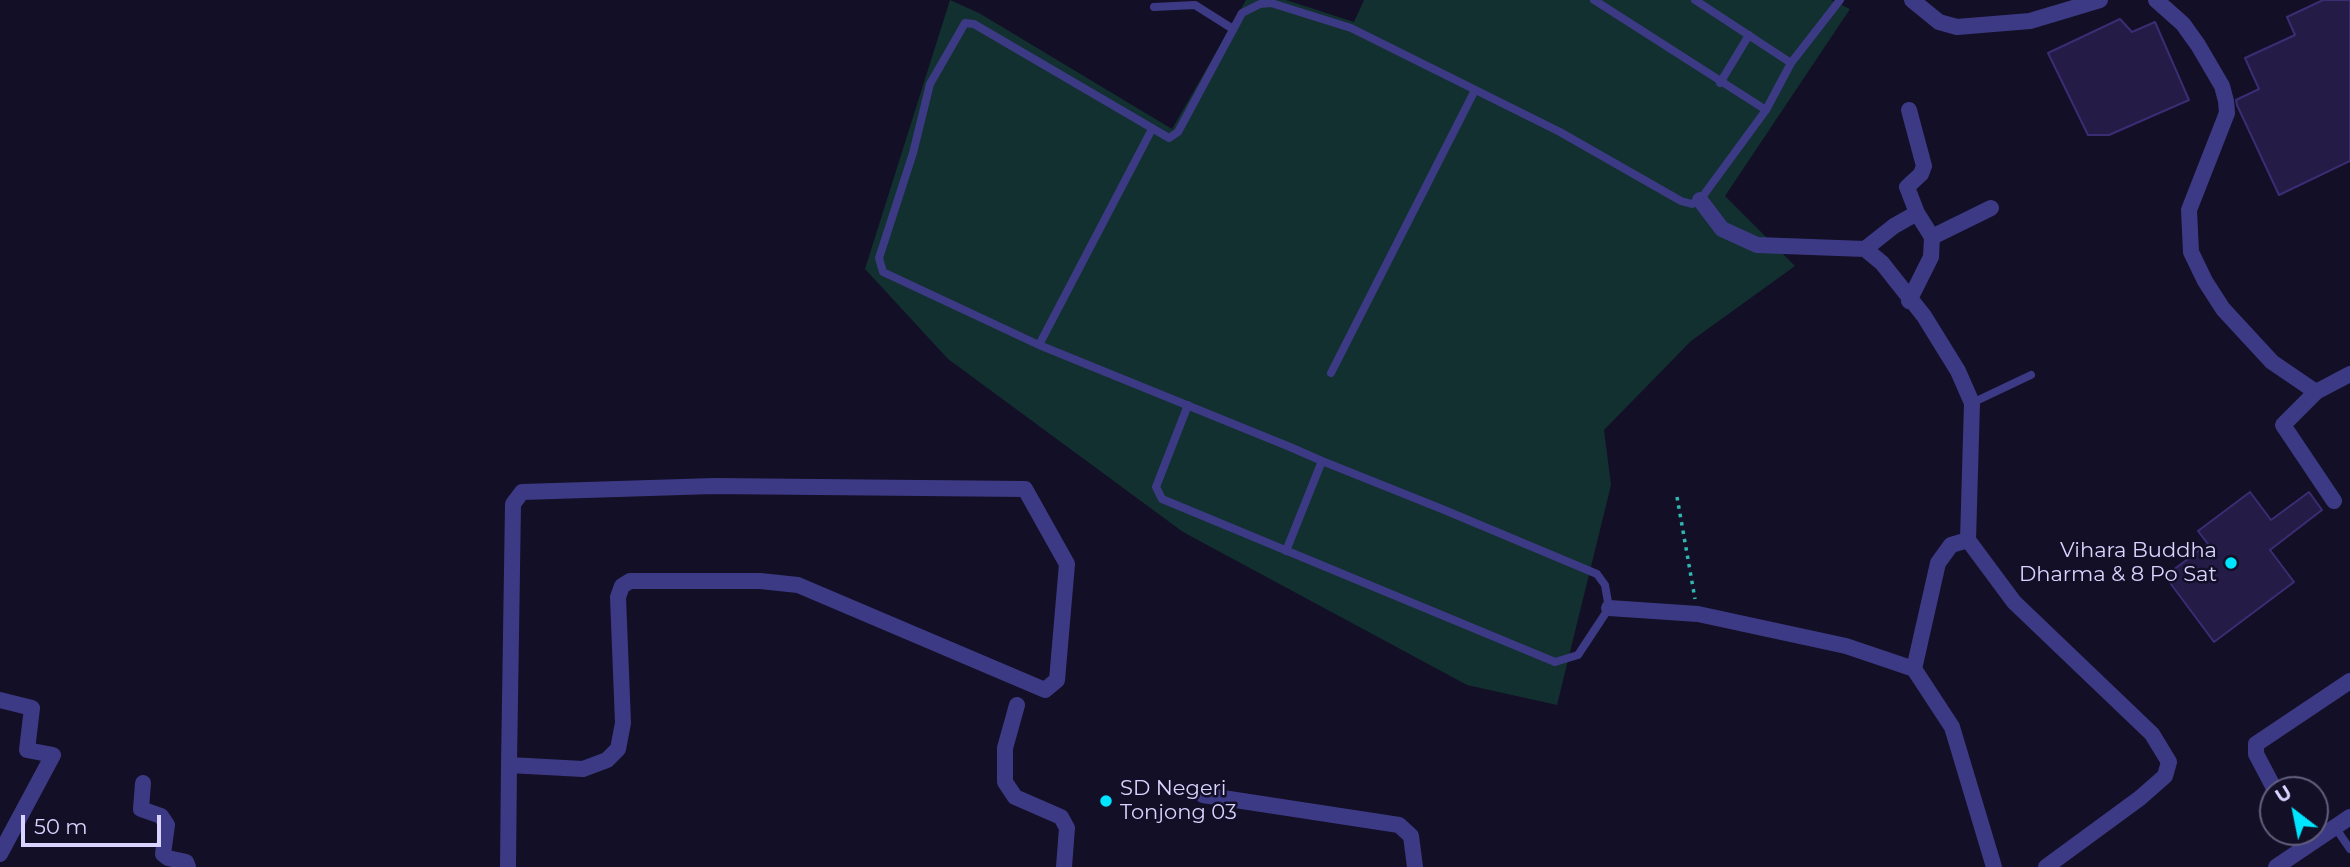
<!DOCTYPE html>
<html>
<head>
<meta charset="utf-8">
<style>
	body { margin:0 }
	#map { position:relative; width:2350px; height:867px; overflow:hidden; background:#130f26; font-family:Montserrat,sans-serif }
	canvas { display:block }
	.north { position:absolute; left:2259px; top:776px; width:70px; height:70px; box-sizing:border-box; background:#130f26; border:2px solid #625e7d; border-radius:50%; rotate:328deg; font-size:19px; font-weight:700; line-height:28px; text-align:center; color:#d9d4ff }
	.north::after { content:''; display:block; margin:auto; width:24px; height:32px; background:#00e5ff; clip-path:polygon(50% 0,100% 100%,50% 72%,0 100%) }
	.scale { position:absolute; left:21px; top:815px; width:140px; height:32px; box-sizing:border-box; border:4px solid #d9d4ff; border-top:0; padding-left:9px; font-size:21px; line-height:24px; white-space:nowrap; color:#d9d4ff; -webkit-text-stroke:5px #130f26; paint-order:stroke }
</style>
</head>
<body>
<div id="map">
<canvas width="2350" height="867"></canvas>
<div class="north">U</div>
<div class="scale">50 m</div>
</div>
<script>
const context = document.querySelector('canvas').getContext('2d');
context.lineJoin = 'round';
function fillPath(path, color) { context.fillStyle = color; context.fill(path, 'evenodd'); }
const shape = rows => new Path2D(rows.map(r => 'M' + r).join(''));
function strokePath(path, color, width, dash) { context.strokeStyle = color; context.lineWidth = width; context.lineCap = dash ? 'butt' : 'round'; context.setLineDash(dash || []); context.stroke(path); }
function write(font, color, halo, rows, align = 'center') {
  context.font = font + ' Montserrat,sans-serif'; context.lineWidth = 5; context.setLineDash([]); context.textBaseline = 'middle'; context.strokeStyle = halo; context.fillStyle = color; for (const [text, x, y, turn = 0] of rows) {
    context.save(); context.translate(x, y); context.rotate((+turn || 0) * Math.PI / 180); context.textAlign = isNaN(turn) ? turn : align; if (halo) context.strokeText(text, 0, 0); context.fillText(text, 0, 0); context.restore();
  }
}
const green = shape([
	[950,0,979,13,1172,129,1246,0,1286,0,1354,22,1364,0,1831,0,1850,9,1725,196,1795,266,1691,341,1604,430,1611,485,1557,705,1467,685,1183,532,948,359,865,269]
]);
const building = shape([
	[2323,0,2350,0,2350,161,2279,195,2237,105,2236,100,2259,89,2245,58,2295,35,2287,17,2323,0],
	[2120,19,2132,32,2155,22,2189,100,2109,135,2088,135,2048,53,2120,19],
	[2250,492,2271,520,2309,492,2322,510,2270,550,2294,582,2214,642,2165,576,2208,544,2198,531,2250,492]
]);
const path = shape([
	[1677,497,1695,599]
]);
const lane = shape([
	[1594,0,1766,110],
	[1695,0,1791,63],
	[1154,7,1195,5,1233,29],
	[1720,83,1749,35],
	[1039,345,1152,129],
	[1331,373,1475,90],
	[1972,403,2031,375],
	[1188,405,1156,487,1162,499,1555,662,1578,655,1609,608,1605,585,1597,574,1442,509,1322,461,1290,447,1039,345,883,272,879,258,913,153,930,84,965,23,974,24,1169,138,1178,132,1242,13,1260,4,1271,3,1351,28,1560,132,1681,201,1692,204,1700,200,1766,110,1791,63,1840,0],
	[1286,551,1322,461],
	[2335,827,2350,849]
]);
const street = shape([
	[1912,0,1939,22,1957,27,2030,21,2100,0],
	[2156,0,2183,24,2198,45,2222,86,2226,101,2227,113,2189,210,2191,252,2205,281,2223,309,2272,362,2316,392,2350,374],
	[1909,110,1924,166,1921,174,1907,187,1917,213],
	[1700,200,1722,229,1757,245,1865,249,1882,263,1924,316,1958,371,1972,403,1968,540,1951,545,1938,563,1914,669],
	[1932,237,1991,208],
	[1865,249,1894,226,1917,213,1932,237,1931,257,1909,301],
	[2316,392,2283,425,2334,501],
	[1968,540,2014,602,2152,734,2169,762,2165,776,2140,798,2046,867],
	[1609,608,1698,614,1846,646,1914,669,1952,727,1994,867],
	[0,700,32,708,27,750,53,755,0,854],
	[1017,705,1005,748,1005,782,1015,797,1061,817,1067,828,1064,867],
	[143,783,141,809,161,816,167,825,163,854,168,858,186,862,188,867],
	[2275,790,2256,754,2256,744,2350,681],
	[1203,795,1399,825,1411,836,1415,867],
	[508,867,509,765,513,504,522,492,714,486,1025,489,1067,564,1057,680,1045,690,798,585,760,581,630,581,622,586,618,597,623,723,618,749,607,760,583,769,509,765],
	[2276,867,2350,817]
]);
const markers = [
	[2231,563,7,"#00e5ff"],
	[1106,801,7,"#00e5ff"]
];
const poiNames = [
	["Vihara Buddha",2217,551],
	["Dharma & 8 Po Sat",2217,575],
	["SD Negeri",1120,789,"left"],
	["Tonjong 03",1120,813,"left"]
];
fillPath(green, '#12302f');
fillPath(building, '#241b47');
strokePath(building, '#3b2d73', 2);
strokePath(path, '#2fb8b0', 3.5, [3.5, 5]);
strokePath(lane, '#3d3a85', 8);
strokePath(street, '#3d3a85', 16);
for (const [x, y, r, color] of markers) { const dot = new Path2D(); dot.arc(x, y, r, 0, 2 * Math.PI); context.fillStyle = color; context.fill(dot); strokePath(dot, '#130f26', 2.5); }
write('21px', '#d9d4ff', '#130f26', poiNames, 'right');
</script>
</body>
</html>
